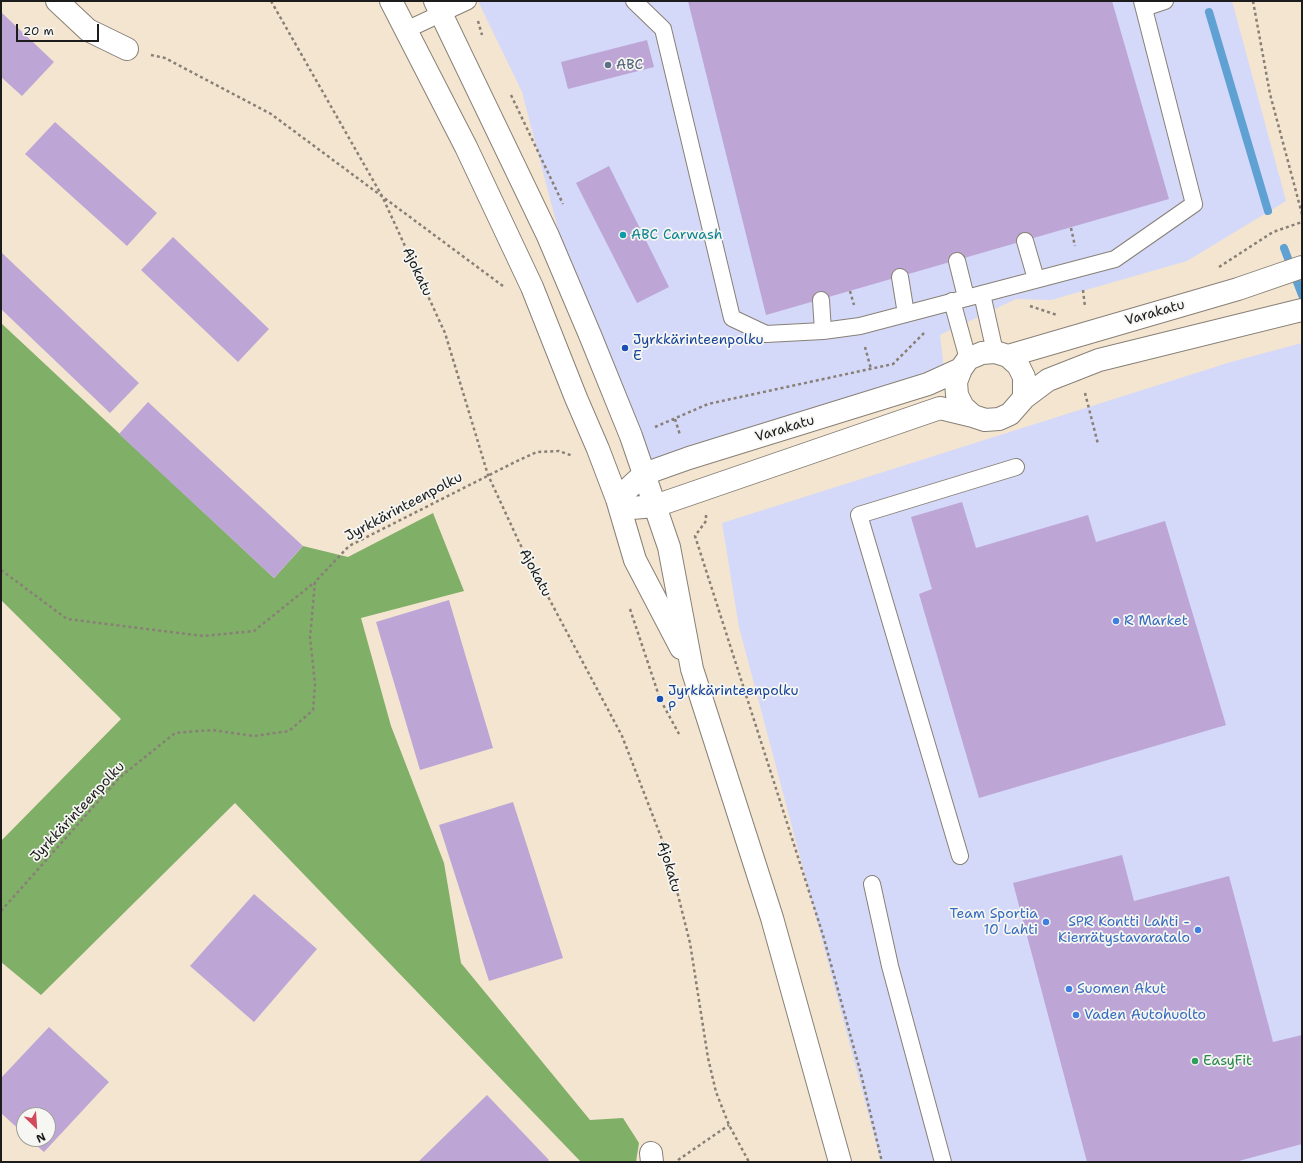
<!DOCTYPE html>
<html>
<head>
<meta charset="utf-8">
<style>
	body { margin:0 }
	#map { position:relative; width:1303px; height:1163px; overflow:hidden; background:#f4e5d0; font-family:"Shantell Sans",sans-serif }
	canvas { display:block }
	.frame { position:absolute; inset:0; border:2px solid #1c1c1c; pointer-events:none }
	.north { position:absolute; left:16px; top:1107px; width:40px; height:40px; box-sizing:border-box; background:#f6f6f2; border:1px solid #9f9f9c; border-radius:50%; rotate:155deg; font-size:11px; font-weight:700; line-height:16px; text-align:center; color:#1c1c1c }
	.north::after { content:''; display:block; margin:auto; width:14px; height:18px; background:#d1495b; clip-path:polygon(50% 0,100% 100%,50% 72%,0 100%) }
	.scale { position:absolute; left:16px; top:24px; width:83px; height:18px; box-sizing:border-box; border:2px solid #1c1c1c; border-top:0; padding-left:5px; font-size:12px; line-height:14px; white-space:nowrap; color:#1c1c1c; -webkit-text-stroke:3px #f6f6f2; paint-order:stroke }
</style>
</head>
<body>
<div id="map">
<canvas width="1303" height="1163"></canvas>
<div class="frame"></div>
<div class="north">N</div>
<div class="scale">20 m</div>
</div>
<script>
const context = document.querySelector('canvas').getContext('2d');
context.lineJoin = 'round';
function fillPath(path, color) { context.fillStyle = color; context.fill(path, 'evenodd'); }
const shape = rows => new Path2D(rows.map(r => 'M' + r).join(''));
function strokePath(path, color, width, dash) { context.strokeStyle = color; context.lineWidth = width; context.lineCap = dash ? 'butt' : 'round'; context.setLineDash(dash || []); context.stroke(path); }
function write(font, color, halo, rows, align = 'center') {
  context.font = font + ' "Shantell Sans",sans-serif'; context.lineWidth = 3.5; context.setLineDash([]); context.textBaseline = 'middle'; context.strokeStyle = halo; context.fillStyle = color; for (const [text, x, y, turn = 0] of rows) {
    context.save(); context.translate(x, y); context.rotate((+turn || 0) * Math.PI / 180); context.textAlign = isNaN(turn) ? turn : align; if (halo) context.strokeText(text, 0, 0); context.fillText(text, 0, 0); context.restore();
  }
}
const built = shape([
	[478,1,1232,1,1286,201,1187,261,1051,300,1016,299,940,335,944,369,648,465,636,427,559,233,522,92],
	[1302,343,1302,1162,881,1162,739,627,722,523,1231,362]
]);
const forest = shape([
	[1,323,274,578,303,546,348,557,433,513,464,591,361,618,391,726,444,863,461,963,590,1120,623,1118,639,1143,636,1162,581,1162,235,803,41,995,1,962,1,841,121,719,1,600]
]);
const stream = shape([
	[1209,12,1268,211],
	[1284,248,1302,295]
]);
const building = shape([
	[688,1,1112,1,1169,199,766,315],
	[1,12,54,62,22,96,1,77],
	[647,40,654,67,568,89,561,62],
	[55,122,157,213,127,246,25,154],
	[609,166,669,287,637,303,576,183],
	[173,237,269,329,238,362,141,270],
	[1,252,139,383,110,413,1,309],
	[148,402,303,546,274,578,119,434],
	[962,502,976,548,1088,515,1096,542,1165,521,1226,725,979,798,919,594,932,589,911,517],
	[449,600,493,748,420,770,376,622],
	[513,802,563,958,489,981,439,825],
	[1122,855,1134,901,1229,876,1273,1042,1302,1035,1302,1144,1235,1162,1087,1162,1013,883],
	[254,894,317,949,254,1022,190,966],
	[49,1027,109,1082,44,1152,29,1139,48,1139,48,1115,24,1115,24,1134,1,1113,1,1078],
	[487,1095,549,1160,547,1162,418,1162]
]);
const path = shape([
	[271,1,382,196,445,333,488,475,519,542,622,736,668,855,690,943,708,1058,716,1092,729,1125,749,1162],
	[1253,1,1270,94,1302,214],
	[478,21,482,35],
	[151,55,165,58,271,114,503,286],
	[511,95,563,204],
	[1071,228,1075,246],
	[1219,267,1273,232,1302,222],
	[1083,290,1085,307],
	[850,291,854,305],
	[1030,306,1057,315],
	[865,347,871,369],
	[1085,393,1098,444],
	[675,419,680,435],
	[655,427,708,404,893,364,924,333],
	[706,515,706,521,695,536,823,935,861,1074,882,1162],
	[1,570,67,619,203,636,254,631,315,582],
	[630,609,660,699,679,734],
	[1,911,119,778,175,733,212,730,254,736,289,731,313,710,315,684,310,637,315,582,349,546,515,462,537,452,559,451,573,456],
	[678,1160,729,1125]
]);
const service = shape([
	[634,1,663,29,732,318,766,334,823,331,860,326,1115,259,1194,204,1142,1],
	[1144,8,1165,1],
	[406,30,468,1],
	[1025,241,1036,279],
	[957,261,966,297],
	[900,277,906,314],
	[982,294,995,352],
	[821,300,823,331],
	[952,301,968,359],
	[960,856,859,515,1016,467],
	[872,884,890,966,943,1162]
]);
const minor = shape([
	[57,1,88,30,127,49],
	[651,1153,652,1162]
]);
const tertiary = shape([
	[391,1,466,147,532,287,576,398,598,449,617,499,635,560,681,648],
	[435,1,548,236,590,335,631,436,669,547,692,669,772,918,840,1162],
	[1008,356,1238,289,1302,267],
	[1024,398,1024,377,1018,365,1008,356,995,352,982,353,968,359,961,369,956,382,957,395,963,407,973,416,985,420,999,419,1010,414,1024,398,1048,380,1099,360,1302,310],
	[617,499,644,474,689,458,928,384,961,369],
	[620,509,655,506,940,408,973,416]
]);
const markers = [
	[608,65,4,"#5c6f8a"],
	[623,235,4,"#0f9aa8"],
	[625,348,4,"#1a4fb4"],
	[1116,621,4,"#3f7fe0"],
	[660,699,4,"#1a4fb4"],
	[1046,922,4,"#3f7fe0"],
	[1198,930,4,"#3f7fe0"],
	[1069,989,4,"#3f7fe0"],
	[1076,1015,4,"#3f7fe0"],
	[1195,1061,4,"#2e9e5b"]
];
const serviceNames = [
	["ABC",616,65]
];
const cultureNames = [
	["ABC Carwash",631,235]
];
const streetNames = [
	["Ajokatu",417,272,65],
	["Varakatu",1155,313,-16],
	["Varakatu",785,429,-17],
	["Jyrkkärinteenpolku",404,507,-28],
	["Ajokatu",535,573,62],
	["Jyrkkärinteenpolku",78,812,-47],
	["Ajokatu",669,867,74]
];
const transitNames = [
	["Jyrkkärinteenpolku",633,340],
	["E",633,356],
	["Jyrkkärinteenpolku",668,691],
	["P",668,707]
];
const shopNames = [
	["R Market",1124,621],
	["Team Sportia",1038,914,"right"],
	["10 Lahti",1038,930,"right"],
	["SPR Kontti Lahti -",1190,922,"right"],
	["Kierrätystavaratalo",1190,938,"right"],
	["Suomen Akut",1077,989],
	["Vaden Autohuolto",1084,1015]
];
const leisureNames = [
	["EasyFit",1203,1061]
];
fillPath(built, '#d4d8f9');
fillPath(forest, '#80af68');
strokePath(stream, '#60a1d3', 8);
fillPath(building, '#bda6d5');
strokePath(service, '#888076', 18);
strokePath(minor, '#888076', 24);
strokePath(tertiary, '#888076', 24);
strokePath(path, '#888076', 2.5, [3, 3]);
strokePath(service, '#fff', 16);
strokePath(minor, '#fff', 22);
strokePath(tertiary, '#fff', 22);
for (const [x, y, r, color] of markers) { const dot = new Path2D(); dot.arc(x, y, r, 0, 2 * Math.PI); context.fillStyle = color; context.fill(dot); strokePath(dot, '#f6f6f2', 1.5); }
write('14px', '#4e5e75', '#f6f6f2', serviceNames, 'left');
write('14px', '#0d838f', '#f6f6f2', cultureNames, 'left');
write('14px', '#1c1c1c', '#f6f6f2', streetNames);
write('14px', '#164399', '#f6f6f2', transitNames, 'left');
write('14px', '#366cbe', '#f6f6f2', shopNames, 'left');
write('14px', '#27864d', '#f6f6f2', leisureNames, 'left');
</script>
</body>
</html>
